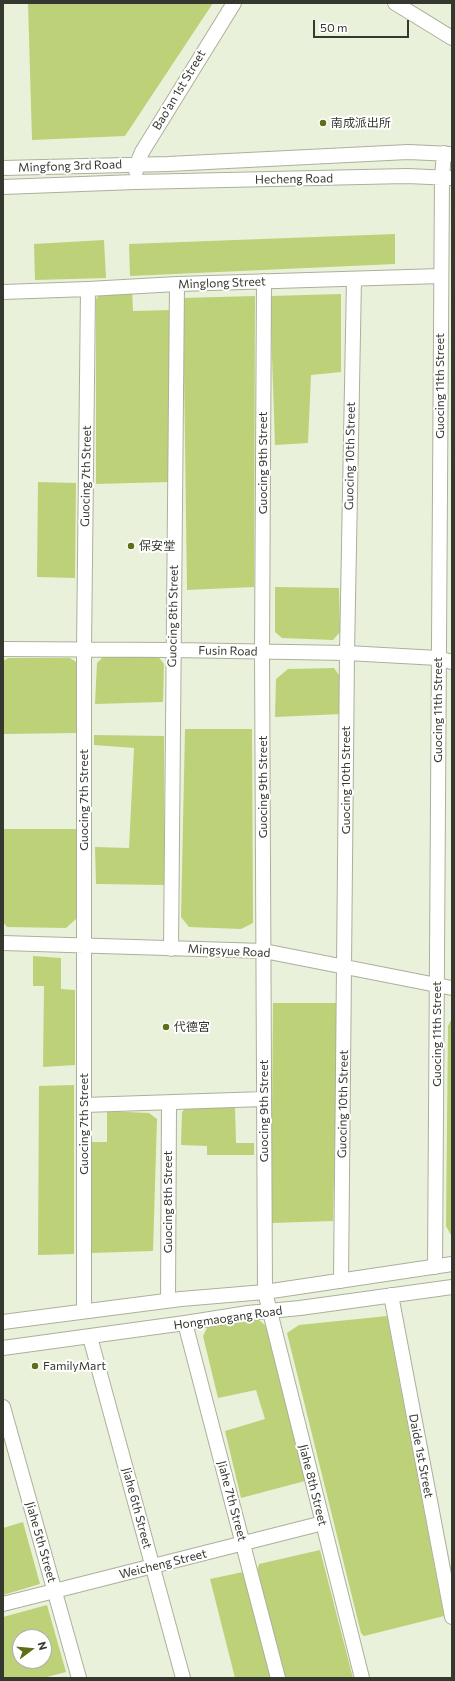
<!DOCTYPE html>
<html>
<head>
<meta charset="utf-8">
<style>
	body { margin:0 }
	#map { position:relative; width:455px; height:1681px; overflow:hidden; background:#eaf1da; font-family:Commissioner,sans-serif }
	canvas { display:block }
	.frame { position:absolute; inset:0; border:4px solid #35382f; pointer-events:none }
	.north { position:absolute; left:12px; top:1629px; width:40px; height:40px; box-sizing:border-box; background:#fff; border:1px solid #aeafac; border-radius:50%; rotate:74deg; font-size:11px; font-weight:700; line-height:16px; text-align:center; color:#35382f }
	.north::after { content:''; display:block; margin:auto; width:14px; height:18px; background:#5e6e19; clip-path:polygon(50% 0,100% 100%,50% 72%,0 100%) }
	.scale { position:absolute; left:313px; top:20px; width:96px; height:18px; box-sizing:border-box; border:2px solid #35382f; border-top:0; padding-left:5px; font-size:12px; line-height:14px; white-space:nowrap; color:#35382f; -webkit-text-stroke:3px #fff; paint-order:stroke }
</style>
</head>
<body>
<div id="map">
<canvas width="455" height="1681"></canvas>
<div class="frame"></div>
<div class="north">N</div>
<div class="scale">50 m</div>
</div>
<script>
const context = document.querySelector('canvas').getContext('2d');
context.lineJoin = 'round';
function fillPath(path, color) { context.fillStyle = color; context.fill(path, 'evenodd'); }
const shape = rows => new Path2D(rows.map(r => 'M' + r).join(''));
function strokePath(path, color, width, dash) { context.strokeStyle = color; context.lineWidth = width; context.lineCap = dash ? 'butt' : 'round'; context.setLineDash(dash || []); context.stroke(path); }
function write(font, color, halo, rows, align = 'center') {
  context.font = font + ' Commissioner,"Noto Sans TC",sans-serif'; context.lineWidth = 4; context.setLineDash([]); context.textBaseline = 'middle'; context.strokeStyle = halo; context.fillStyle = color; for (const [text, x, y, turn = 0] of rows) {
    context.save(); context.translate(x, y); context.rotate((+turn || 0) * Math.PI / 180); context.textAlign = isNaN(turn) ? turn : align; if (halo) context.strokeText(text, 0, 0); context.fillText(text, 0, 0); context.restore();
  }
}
const green = shape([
	[28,3,213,3,125,136,32,140],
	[395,234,395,264,130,276,129,244],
	[104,240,106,278,35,280,34,244],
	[132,288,133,311,171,310,169,482,96,484,96,299,102,292],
	[341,294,341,372,311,375,308,443,275,445,270,296],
	[255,296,254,587,187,590,183,298],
	[38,482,76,483,75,578,37,577],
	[275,587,339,588,340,632,333,640,282,638,275,632],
	[157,655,164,664,163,702,95,704,97,663,104,656],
	[8,658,70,658,76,662,79,669,77,733,3,734,3,661],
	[334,668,341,678,342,714,275,717,276,679,288,669],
	[185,729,252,729,253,923,241,929,189,927,181,917],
	[94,735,164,736,164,885,96,884,95,847,129,848,134,748,94,745],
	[3,829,77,829,76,919,66,928,7,927,3,922],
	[33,956,61,958,61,989,75,990,75,1065,43,1067,44,986,33,986],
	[273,1003,338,1003,333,1221,271,1223],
	[452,1018,452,1237,446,1226,448,1026],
	[74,1085,74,1254,38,1255,39,1086],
	[188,1105,235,1108,236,1143,254,1143,254,1155,207,1155,207,1146,181,1145,182,1112],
	[107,1111,149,1113,157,1119,153,1251,91,1253,89,1142,107,1142],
	[387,1316,444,1616,364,1636,361,1633,287,1333,299,1325],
	[258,1319,267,1327,305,1481,241,1498,225,1431,265,1419,256,1390,218,1398,203,1336,208,1326],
	[23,1522,40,1584,3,1595,3,1528],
	[320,1550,353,1678,284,1678,257,1571,259,1564],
	[243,1572,271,1678,235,1678,210,1579],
	[47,1605,66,1672,43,1678,3,1678,3,1617],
	[20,1637,44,1637,44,1661,20,1661]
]);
const minor = shape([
	[395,3,452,38],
	[3,168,168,164,408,152,452,154],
	[136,171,137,164,142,152,234,3],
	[3,187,135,182,407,176,452,178],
	[264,281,262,652,265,1292,362,1678],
	[3,292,88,289,177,284,441,276],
	[3,649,173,650,347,653,438,658,452,662],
	[3,943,264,951,452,988],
	[171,949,177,284],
	[84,1105,264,1099],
	[435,1267,442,177,444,153],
	[341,1281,347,653,354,279],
	[391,1295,452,1617],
	[168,1300,169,1103],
	[84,1311,84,650,88,289],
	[3,1322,181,1299,265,1292,452,1264],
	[185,1323,278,1678],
	[90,1337,183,1678],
	[3,1348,185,1323,248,1313,300,1308,452,1287],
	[3,1407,79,1678],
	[3,1604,323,1523]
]);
const markers = [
	[323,123,4,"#5e6e19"],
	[131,546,4,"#5e6e19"],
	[166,1027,4,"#5e6e19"],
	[35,1366,4,"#5e6e19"]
];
const streetNames = [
	["Bao'an 1st Street",179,90,-59],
	["Mingfong 3rd Road",70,166,-2],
	["Hecheng Road",294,179,-1],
	["Minglong Street",222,283,-2],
	["Guocing 11th Street",440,386,-90],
	["Guocing 10th Street",350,456,-89],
	["Guocing 9th Street",263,463,-90],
	["Guocing 7th Street",86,476,-89],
	["Guocing 8th Street",173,616,-89],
	["Fusin Road",228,651,1],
	["Guocing 11th Street",438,710,-90],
	["Guocing 10th Street",346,780,-90],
	["Guocing 9th Street",263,787,-90],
	["Guocing 7th Street",84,800,-90],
	["Mingsyue Road",229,951,3],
	["Guocing 11th Street",437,1034,-90],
	["Guocing 10th Street",343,1104,-89],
	["Guocing 9th Street",264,1111,-90],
	["Guocing 7th Street",84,1124,-90],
	["Guocing 8th Street",168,1202,-90],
	["Hongmaogang Road",228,1318,-8],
	["Daide 1st Street",421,1456,79],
	["Jiahe 8th Street",313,1485,76],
	["Jiahe 7th Street",232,1501,75],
	["Jiahe 6th Street",137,1508,75],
	["Jiahe 5th Street",41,1542,74],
	["Weicheng Street",163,1564,-14]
];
const poiNames = [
	["南成派出所",331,123],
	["保安堂",139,546],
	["代德宮",174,1027],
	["FamilyMart",43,1366]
];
fillPath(green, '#bdd179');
strokePath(minor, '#abb09b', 16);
strokePath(minor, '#fff', 14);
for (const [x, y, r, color] of markers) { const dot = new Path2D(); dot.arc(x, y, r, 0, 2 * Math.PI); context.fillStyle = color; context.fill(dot); strokePath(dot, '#fff', 1.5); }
write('12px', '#35382f', '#fff', streetNames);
write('12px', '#35382f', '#fff', poiNames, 'left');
</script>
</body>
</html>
